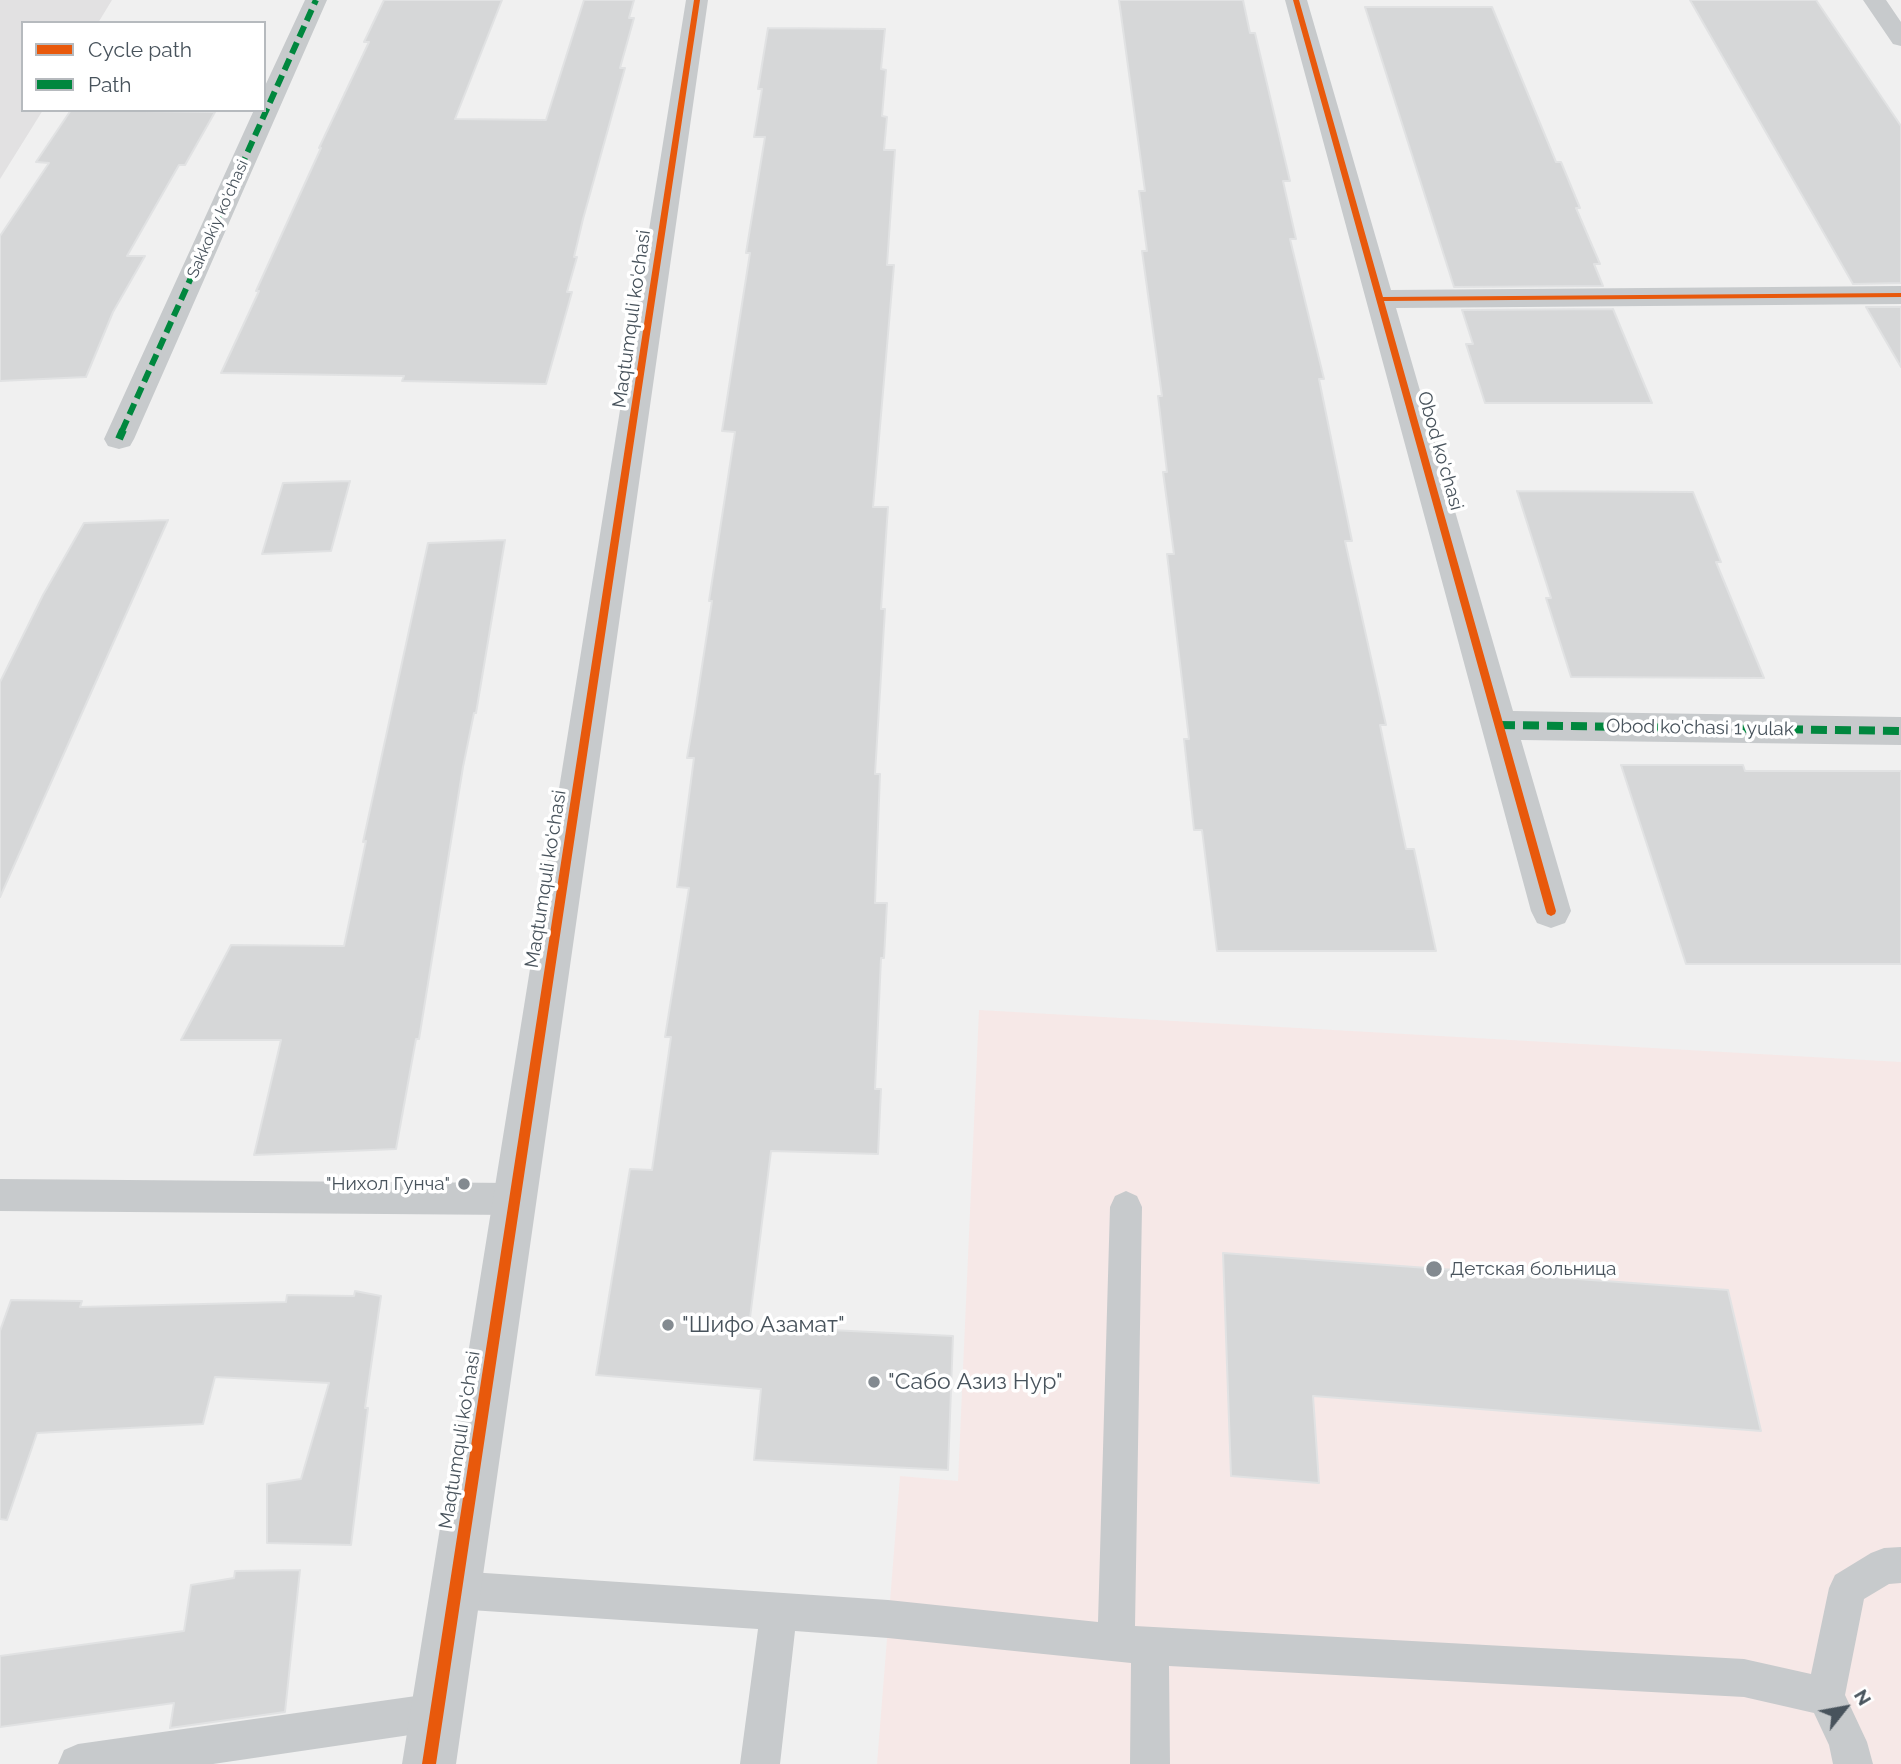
<!DOCTYPE html>
<html>
<head>
<meta charset="utf-8">
<style>
	body { margin:0 }
	#map { position:relative; width:1901px; height:1764px; overflow:hidden; background:#f0f0f0; font-family:Raleway,sans-serif }
	canvas { display:block }
	.legend { position:absolute; left:21px; top:21px; width:245px; height:91px; box-sizing:border-box; background:#fff; border:2px solid #b6babe; margin:0; padding:9px 12px; list-style:none; font-size:21px; color:#48535c }
	.legend li { display:flex; align-items:center; gap:14px; height:35px }
	.legend b { width:35px; border:2px solid #b6babe }
	.north { position:absolute; left:1810px; top:1673px; width:70px; height:70px; -webkit-text-stroke:5px #fff; paint-order:stroke; rotate:59deg; font-size:19px; font-weight:700; line-height:28px; text-align:center; color:#48535c }
	.north::after { content:''; display:block; margin:auto; width:24px; height:32px; background:#48535c; clip-path:polygon(50% 0,100% 100%,50% 72%,0 100%) }
</style>
</head>
<body>
<div id="map">
<canvas width="1901" height="1764"></canvas>
<ul class="legend">
<li><b style="height:9px;background:#e8590c"></b>Cycle path</li>
<li><b style="height:9px;background:#00873e"></b>Path</li>
</ul>
<div class="north">N</div>
</div>
<script>
const context = document.querySelector('canvas').getContext('2d');
context.lineJoin = 'round';
function fillPath(path, color) { context.fillStyle = color; context.fill(path, 'evenodd'); }
const shape = rows => new Path2D(rows.map(r => 'M' + r).join(''));
function strokePath(path, color, width, dash) { context.strokeStyle = color; context.lineWidth = width; context.lineCap = dash ? 'butt' : 'round'; context.setLineDash(dash || []); context.stroke(path); }
function write(font, color, halo, rows, align = 'center') {
  context.font = font + ' Raleway,sans-serif'; context.lineWidth = 7; context.setLineDash([]); context.textBaseline = 'middle'; context.strokeStyle = halo; context.fillStyle = color; for (const [text, x, y, turn = 0] of rows) {
    context.save(); context.translate(x, y); context.rotate((+turn || 0) * Math.PI / 180); context.textAlign = isNaN(turn) ? turn : align; if (halo) context.strokeText(text, 0, 0); context.fillText(text, 0, 0); context.restore();
  }
}
const education = shape([
	[0,0,112,0,98,23,23,23,23,110,43,110,0,179]
]);
const medical = shape([
	[979,1010,1901,1062,1901,1764,877,1764,900,1476,958,1481]
]);
const building = shape([
	[384,0,502,0,455,119,546,120,584,0,634,0,629,18,634,18,620,68,625,68,583,219,574,257,577,257,567,292,572,292,546,384,402,381,404,376,221,373,259,291,256,291,321,148,319,148,369,42,364,42,384,0],
	[1119,0,1243,0,1250,33,1255,33,1290,181,1283,181,1296,239,1290,239,1324,379,1319,379,1352,541,1345,541,1386,725,1380,725,1406,849,1414,849,1436,951,1217,951,1202,830,1194,830,1184,739,1189,739,1167,554,1174,554,1163,472,1167,472,1158,396,1162,396,1142,251,1147,251,1139,191,1145,191,1119,0],
	[1690,0,1816,0,1901,126,1901,283,1853,284,1690,0],
	[1365,7,1492,7,1556,162,1561,162,1580,208,1576,208,1600,264,1594,264,1603,286,1454,287,1365,7],
	[768,28,885,29,881,69,886,70,882,116,887,117,884,150,895,150,887,265,894,265,873,507,888,507,881,609,885,609,875,774,880,774,875,903,887,903,884,958,881,958,875,1089,881,1089,878,1154,771,1151,749,1326,953,1336,948,1470,754,1460,761,1389,596,1375,630,1169,652,1170,671,1037,665,1037,689,888,677,887,694,758,687,758,695,712,712,601,709,601,735,432,722,431,750,253,746,253,765,137,754,137,762,89,758,89,768,28],
	[71,110,215,112,185,165,179,165,127,256,145,256,113,312,86,377,0,381,0,236,49,163,36,162,71,110],
	[1866,307,1901,307,1901,367,1866,307],
	[1613,309,1652,403,1485,403,1466,344,1473,344,1462,310,1613,309],
	[350,481,331,551,262,554,283,483,350,481],
	[1517,491,1693,492,1721,562,1716,562,1764,678,1571,677,1546,598,1551,598,1517,491],
	[168,520,0,897,0,682,43,595,84,523,168,520],
	[505,540,476,713,474,713,463,767,419,1039,416,1039,396,1149,254,1155,281,1040,181,1040,231,945,344,946,366,841,363,842,428,543,505,540],
	[1621,765,1743,765,1745,771,1901,771,1901,964,1686,964,1621,765],
	[1223,1253,1728,1290,1761,1431,1313,1396,1319,1483,1231,1476,1223,1253],
	[355,1291,381,1296,365,1408,368,1408,351,1545,267,1543,267,1484,301,1479,329,1383,215,1377,203,1424,37,1433,7,1520,0,1519,0,1331,11,1300,82,1301,80,1307,286,1302,287,1295,354,1296,355,1291],
	[300,1570,285,1712,170,1728,174,1703,0,1727,0,1656,184,1631,191,1585,234,1578,235,1571,300,1570]
]);
const lane = shape([
	[0,1179,514,1183,525,1188,530,1199,525,1210,514,1215,0,1211,0,1179],
	[1126,1191,1137,1196,1142,1207,1135,1626,1744,1659,1811,1674,1829,1588,1835,1575,1871,1553,1884,1548,1901,1547,1901,1583,1889,1584,1864,1599,1845,1695,1867,1742,1873,1764,1833,1764,1829,1745,1814,1713,1744,1697,1169,1666,1170,1764,1130,1764,1131,1663,888,1638,795,1631,780,1764,740,1764,758,1629,455,1609,442,1603,436,1590,442,1577,455,1571,888,1600,1098,1622,1110,1207,1115,1196,1126,1191],
	[437,1693,451,1698,456,1712,451,1726,437,1731,213,1764,58,1764,64,1750,78,1744,437,1693]
]);
const street = shape([
	[305,0,327,0,134,439,130,446,119,449,108,446,104,439,254,110,264,110,264,88,305,0],
	[686,0,708,0,456,1764,402,1764,686,0],
	[1285,0,1307,0,1391,290,1901,286,1901,304,1396,308,1513,711,1901,717,1901,745,1521,740,1571,911,1565,923,1551,928,1537,923,1531,911,1285,0],
	[1863,0,1886,0,1901,22,1901,46,1893,44,1863,0]
]);
const quietFar1 = shape([
	[122,431,316,0]
]);
const quiet = shape([
	[119,439,123,430],
	[1499,725,1901,731]
]);
const cycleway = shape([
	[694,0,700,0,436,1764,422,1764,694,0],
	[1293,0,1299,0,1383,297,1901,293,1901,297,1384,301,1556,911,1555,914,1551,916,1547,914,1546,911,1293,0]
]);
const markers = [
	[464,1184,7,"#838a90"],
	[1434,1269,9,"#838a90"],
	[668,1325,7,"#838a90"],
	[874,1382,7,"#838a90"]
];
const farStreetnames = [
	["Sakkokiy ko'chasi",218,219,-66]
];
const streetNames = [
	["Maqtumquli ko'chasi",632,319,-82],
	["Obod ko'chasi",1440,451,74],
	["Obod ko'chasi 1 yulak",1700,728,1],
	["Maqtumquli ko'chasi",546,879,-81],
	["Maqtumquli ko'chasi",460,1440,-81]
];
const poiNames = [
	["\"Нихол Гунча\"",450,1184],
	["Детская больница",1450,1269,"left"]
];
const nearPoinames = [
	["\"Шифо Азамат\"",682,1325],
	["\"Сабо Азиз Нур\"",888,1382]
];
fillPath(education, '#e2e1e2');
fillPath(medical, '#f6e8e7');
fillPath(building, '#d6d7d8');
strokePath(building, '#e1e2e3', 2);
fillPath(lane, '#c7cacc');
fillPath(street, '#c7cacc');
strokePath(quietFar1, '#00873e', 6, [12, 6]);
strokePath(quiet, '#00873e', 8, [16, 8]);
fillPath(cycleway, '#e8590c');
for (const [x, y, r, color] of markers) { const dot = new Path2D(); dot.arc(x, y, r, 0, 2 * Math.PI); context.fillStyle = color; context.fill(dot); strokePath(dot, '#fff', 2.5); }
write('16px', '#48535c', '#fff', farStreetnames);
write('19px', '#48535c', '#fff', streetNames);
write('19px', '#48535c', '#fff', poiNames, 'right');
write('23px', '#48535c', '#fff', nearPoinames, 'left');
</script>
</body>
</html>
